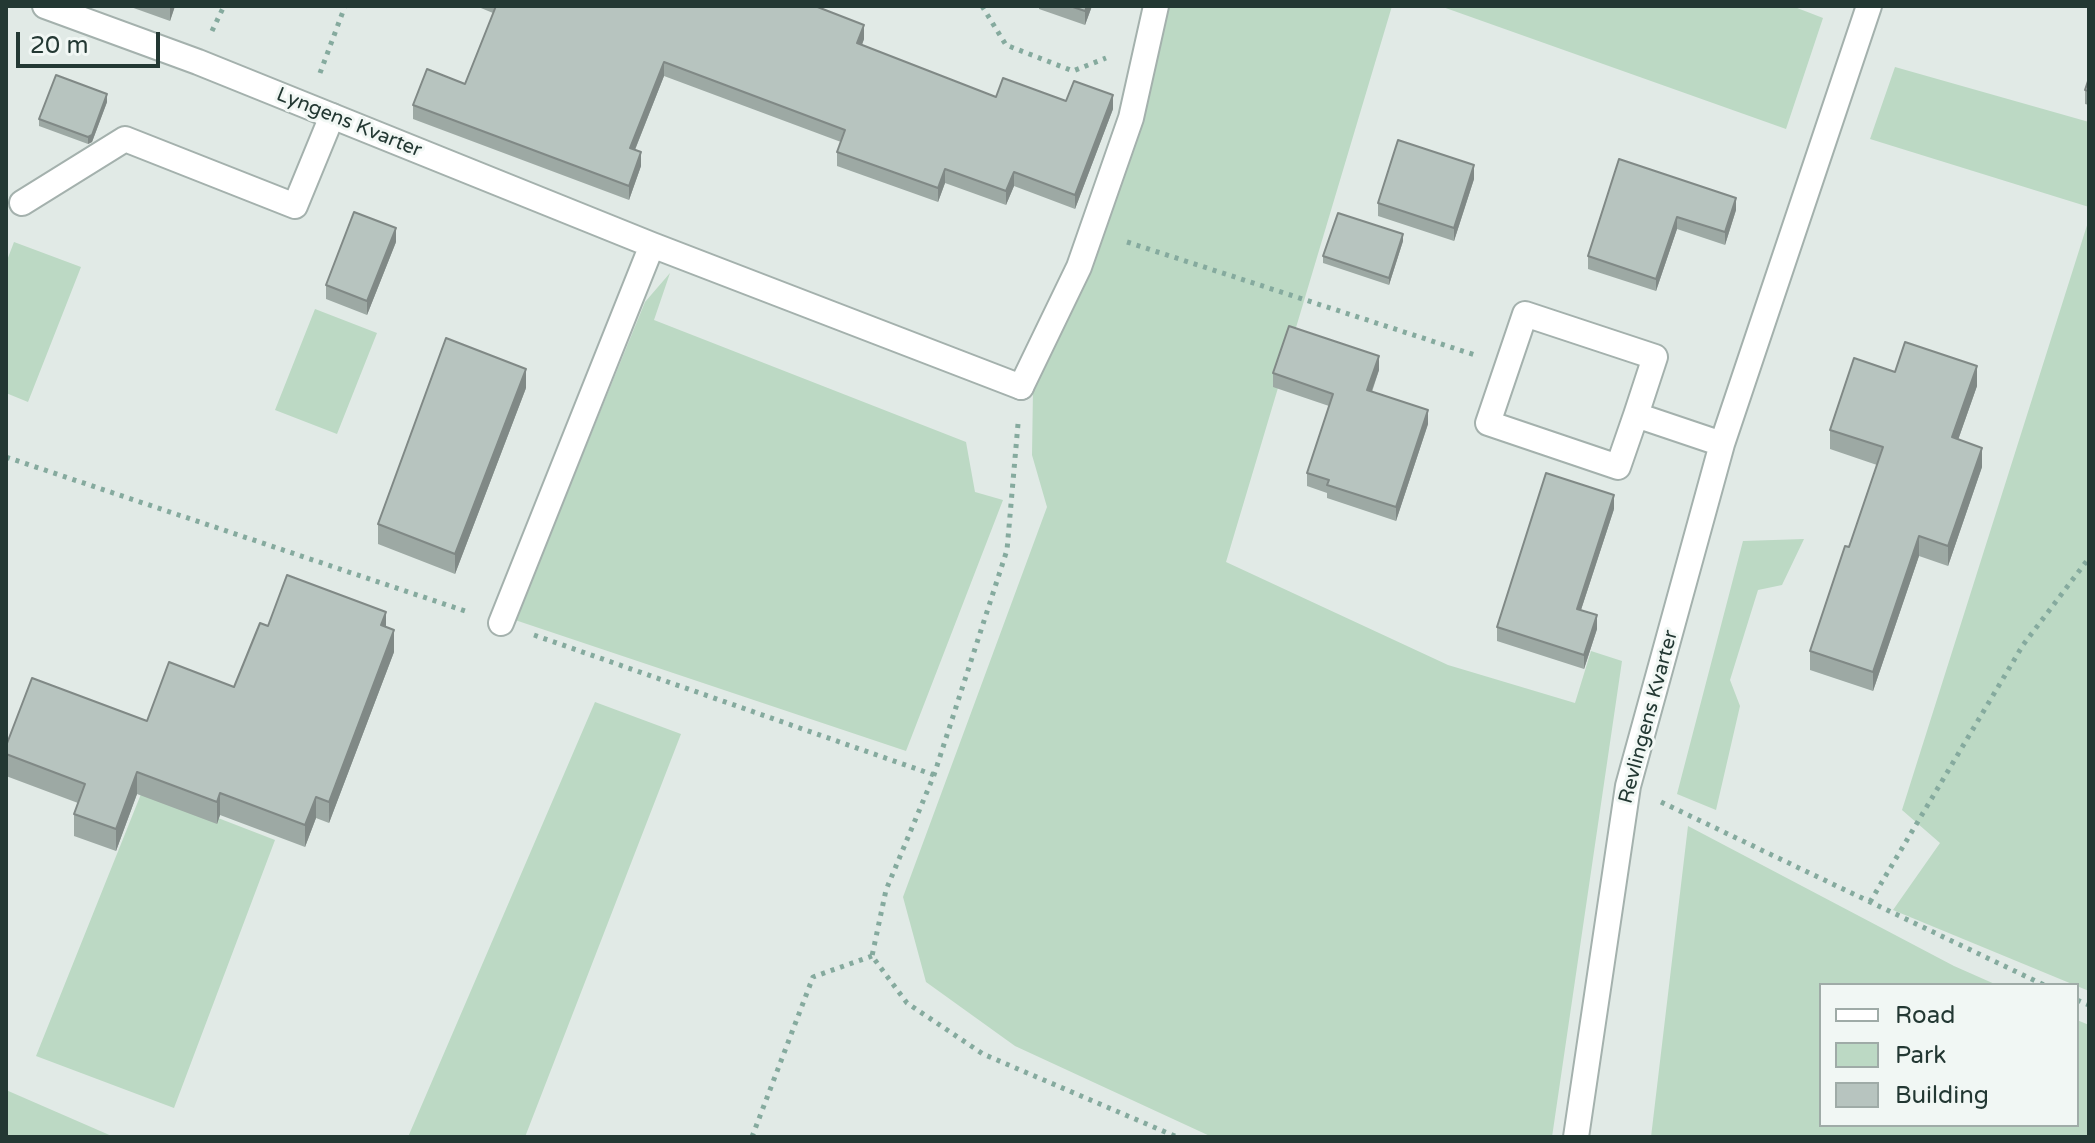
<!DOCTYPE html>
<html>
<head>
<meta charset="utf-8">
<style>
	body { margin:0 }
	#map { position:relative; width:2095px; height:1143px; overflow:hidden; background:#e1eae6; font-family:"Varela Round",sans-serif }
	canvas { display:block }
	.frame { position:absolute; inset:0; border:8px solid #233833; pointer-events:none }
	.legend { position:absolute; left:1819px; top:983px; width:260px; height:144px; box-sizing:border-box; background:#f1f7f4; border:2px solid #9faba7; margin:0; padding:10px 14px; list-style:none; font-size:24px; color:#233833 }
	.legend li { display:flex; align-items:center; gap:16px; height:40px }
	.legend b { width:40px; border:2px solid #9faba7 }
	.scale { position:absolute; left:16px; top:32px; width:144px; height:36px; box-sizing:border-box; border:4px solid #233833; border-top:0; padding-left:10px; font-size:24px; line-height:28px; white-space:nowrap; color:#233833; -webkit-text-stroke:6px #f1f7f4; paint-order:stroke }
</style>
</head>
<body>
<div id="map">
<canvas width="2095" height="1143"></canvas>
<div class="frame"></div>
<ul class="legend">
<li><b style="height:10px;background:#fff"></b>Road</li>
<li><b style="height:22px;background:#bcd9c4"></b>Park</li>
<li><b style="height:22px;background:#b7c4bf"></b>Building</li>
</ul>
<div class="scale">20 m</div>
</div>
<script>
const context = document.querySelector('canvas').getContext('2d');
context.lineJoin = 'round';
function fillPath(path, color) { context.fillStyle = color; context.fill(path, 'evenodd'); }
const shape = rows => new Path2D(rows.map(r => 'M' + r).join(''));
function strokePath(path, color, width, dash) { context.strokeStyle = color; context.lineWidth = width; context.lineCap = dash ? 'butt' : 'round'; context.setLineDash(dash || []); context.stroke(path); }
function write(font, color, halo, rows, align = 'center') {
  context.font = font + ' "Varela Round",sans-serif'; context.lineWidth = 6; context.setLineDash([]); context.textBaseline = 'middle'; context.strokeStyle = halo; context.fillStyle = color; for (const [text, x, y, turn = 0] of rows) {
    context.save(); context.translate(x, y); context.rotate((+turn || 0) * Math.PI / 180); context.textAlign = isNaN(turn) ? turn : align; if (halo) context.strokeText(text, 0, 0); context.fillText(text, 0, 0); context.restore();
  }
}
const green = shape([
	[1168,6,1392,6,1226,562,1448,665,1575,703,1591,651,1622,661,1552,1137,1212,1137,1015,1046,926,982,903,897,1047,507,1032,455,1033,390,1089,266,1144,112],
	[1440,6,1792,6,1823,18,1786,129],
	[1895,67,2089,122,2089,207,1870,139],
	[2089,219,2089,991,1893,910,1940,843,1902,810],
	[14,242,81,267,28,402,6,393,6,263],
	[670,273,654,320,966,442,975,492,1003,500,906,751,515,620,645,302],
	[315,309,377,333,337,434,275,410],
	[1804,539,1782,585,1758,590,1730,680,1740,706,1716,810,1677,794,1743,541],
	[595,702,681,734,525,1137,408,1137],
	[143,789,275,840,174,1108,36,1056],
	[1688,826,1954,966,1997,985,1821,985,1821,1125,2077,1125,2077,1020,2089,1025,2089,1137,1651,1137],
	[6,1090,114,1137,6,1137]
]);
const path = shape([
	[982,6,1006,45,1073,71,1106,58],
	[212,31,224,6],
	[320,73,345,6],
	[1127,242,1475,355],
	[1018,424,1007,550,934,775,886,890,872,956,907,1003,983,1054,1177,1137],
	[6,457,468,612],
	[534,635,934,775],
	[1661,802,2044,985],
	[1870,902,2023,645,2089,558],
	[2077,1000,2089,1005],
	[752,1137,813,977,872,956]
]);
const lane = shape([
	[22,203,125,139,295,206,332,116],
	[1021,387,1079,267,1131,118,1156,6]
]);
const street = shape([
	[45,6,198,62,652,245,1021,387],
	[1636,415,1655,357,1525,314,1488,423,1618,467,1636,415,1722,444],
	[501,623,652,245],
	[1576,1137,1628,786,1722,444,1869,6]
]);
const wall = shape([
	[128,6,175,6,170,21],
	[476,6,815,6,864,39,862,45,996,97,1066,101,1113,109,1075,209,1014,186,1006,205,945,183,938,202,837,166,837,152,841,142,664,76,635,150,641,166,629,200,413,119,413,105,465,84,493,13],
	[1039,6,1092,6,1085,25,1039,9],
	[2089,78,2089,105,2085,104,2085,90],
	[107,102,92,142,88,144,39,126,39,119],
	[1619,159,1736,210,1725,245,1677,229,1656,291,1588,269,1588,256],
	[1474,179,1454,241,1378,216,1378,203],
	[1403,241,1389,285,1323,263,1323,256],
	[396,242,367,315,326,299,326,285],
	[1379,370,1372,392,1428,424,1396,521,1327,498,1327,493,1307,486,1307,473,1329,406,1273,387,1273,373],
	[1895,372,1977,386,1958,440,1982,467,1948,566,1919,556,1873,691,1810,670,1810,651,1849,547,1877,465,1830,449,1830,430],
	[526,388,455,574,378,544,378,524],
	[1614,509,1581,610,1597,629,1584,669,1497,641,1497,627],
	[386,627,394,652,329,823,316,818,305,847,220,815,217,824,137,794,116,851,74,836,74,814,78,803,6,776,6,746,147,721]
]);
const shadedWall = shape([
	[170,6,175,6,170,21],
	[1087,6,1092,6,1085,25,1085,11],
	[864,25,864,39,857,57,857,43],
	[664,62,664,76,630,162,630,148],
	[107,94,107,102,92,142,88,144,88,137],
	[1113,95,1113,109,1075,209,1075,195],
	[641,152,641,166,629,200,629,186],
	[1474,165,1474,179,1454,241,1454,228],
	[945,169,945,183,938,202,938,188],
	[1014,172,1014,186,1006,205,1006,191],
	[1736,198,1736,210,1725,245,1725,232],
	[1677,217,1677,229,1656,291,1656,279],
	[396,228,396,242,367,315,367,301],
	[1403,234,1403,241,1389,285,1389,278],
	[1379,356,1379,370,1367,404,1367,390],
	[1977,366,1977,386,1952,457,1952,437],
	[526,369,526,388,455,574,455,554],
	[1428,410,1428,424,1396,521,1396,507],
	[1982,448,1982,467,1948,566,1948,546],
	[1614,495,1614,509,1577,622,1577,609],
	[1919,536,1919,556,1873,691,1873,672],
	[386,612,386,634,381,625],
	[1597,615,1597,629,1584,669,1584,655],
	[394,630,394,652,329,823,329,802],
	[137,772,137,794,116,851,116,829],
	[220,793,220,815,217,824,217,802],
	[316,797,316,818,305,847,305,825]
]);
const building = shape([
	[496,6,815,6,864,25,857,43,996,97,1003,78,1066,101,1074,81,1113,95,1075,195,1014,172,1006,191,945,169,938,188,837,152,845,130,664,62,630,148,641,152,629,186,413,105,427,69,465,84,496,6],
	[1070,6,1087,6,1085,11,1070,6],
	[56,75,107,94,92,135,88,137,39,119,56,75],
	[2089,78,2089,91,2085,90,2089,78],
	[1398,140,1474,165,1454,228,1378,203,1398,140],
	[1619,159,1736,198,1725,232,1677,217,1656,279,1588,256,1619,159],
	[354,212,396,228,367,301,326,285,354,212],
	[1338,213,1403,234,1389,278,1323,256,1338,213],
	[1289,326,1379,356,1367,390,1428,410,1396,507,1327,485,1329,480,1307,473,1333,394,1273,373,1289,326],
	[446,338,526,369,455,554,378,524,446,338],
	[1905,342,1977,366,1952,437,1982,448,1948,546,1919,536,1873,672,1810,651,1845,546,1849,547,1883,447,1830,430,1854,358,1895,372,1905,342],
	[1546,473,1614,495,1577,609,1597,615,1584,655,1497,627,1546,473],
	[287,575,386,612,381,625,394,630,329,802,316,797,305,825,220,793,217,802,137,772,116,829,74,814,85,784,6,754,6,746,32,678,147,721,169,662,234,687,260,623,268,626,287,575]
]);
const streetNames = [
	["Lyngens Kvarter",349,123,22],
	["Revlingens Kvarter",1649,717,-75]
];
fillPath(green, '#bcd9c4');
strokePath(lane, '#a4b1ad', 28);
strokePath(street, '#a4b1ad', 28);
strokePath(path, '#85aa9e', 5, [4, 6]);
strokePath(lane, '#fff', 24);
strokePath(street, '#fff', 24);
fillPath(wall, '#9da9a4');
fillPath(shadedWall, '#808986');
fillPath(building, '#b7c4bf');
strokePath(building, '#808986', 2);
write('20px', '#233833', '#f1f7f4', streetNames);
</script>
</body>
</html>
